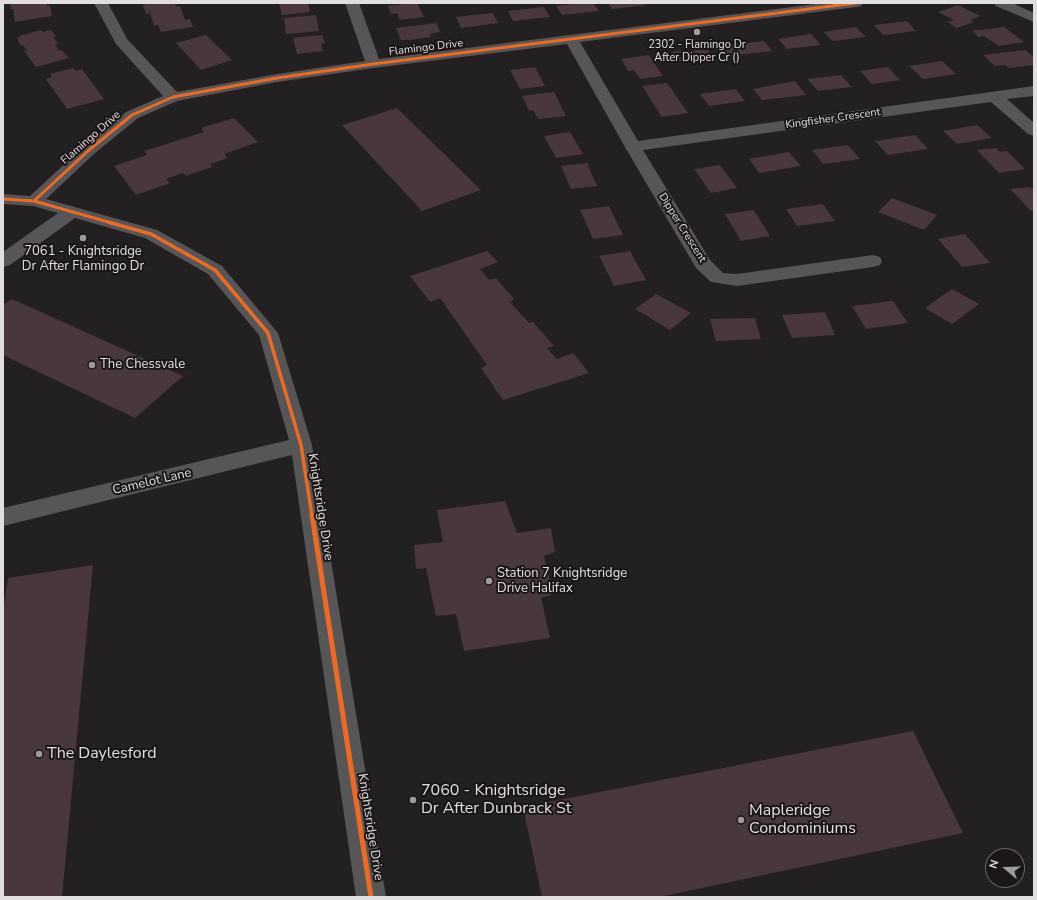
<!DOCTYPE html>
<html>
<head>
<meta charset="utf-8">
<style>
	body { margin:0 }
	#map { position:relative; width:1037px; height:900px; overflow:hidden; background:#232021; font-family:"Nunito Sans",sans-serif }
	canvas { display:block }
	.frame { position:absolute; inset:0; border:4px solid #e1dedf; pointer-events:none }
	.north { position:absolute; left:985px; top:848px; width:40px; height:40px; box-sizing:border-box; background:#1b1617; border:1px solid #6a6667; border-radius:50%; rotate:289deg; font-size:11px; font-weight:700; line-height:16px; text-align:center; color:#e1dedf }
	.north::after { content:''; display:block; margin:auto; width:14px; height:18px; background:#9e9c9c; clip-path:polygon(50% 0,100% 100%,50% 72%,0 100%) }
</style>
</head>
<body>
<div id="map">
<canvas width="1037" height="900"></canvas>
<div class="frame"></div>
<div class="north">N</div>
</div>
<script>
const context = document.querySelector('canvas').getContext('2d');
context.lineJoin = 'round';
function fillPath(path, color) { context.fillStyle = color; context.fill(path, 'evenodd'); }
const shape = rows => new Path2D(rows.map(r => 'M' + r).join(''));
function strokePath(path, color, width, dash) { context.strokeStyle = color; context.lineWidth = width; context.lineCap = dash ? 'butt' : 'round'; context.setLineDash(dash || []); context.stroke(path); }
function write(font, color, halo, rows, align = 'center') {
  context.font = font + ' "Nunito Sans",sans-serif'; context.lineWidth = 4; context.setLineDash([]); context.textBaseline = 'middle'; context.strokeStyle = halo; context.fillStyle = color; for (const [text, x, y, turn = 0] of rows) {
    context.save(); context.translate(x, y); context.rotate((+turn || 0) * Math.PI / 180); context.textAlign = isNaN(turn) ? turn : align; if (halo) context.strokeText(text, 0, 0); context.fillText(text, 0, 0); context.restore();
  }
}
const building = shape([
	[10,3,47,3,47,6,50,5,52,16,15,22,13,9,11,9],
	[147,3,175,3,176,7,180,6,185,20,190,19,193,27,161,32,158,25,154,26,150,13,146,14,143,5,147,4],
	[279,3,308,3,310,12,282,15],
	[413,3,417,3,424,17,400,20,397,13,391,14,388,6],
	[579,3,593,3,599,11,562,15,556,6],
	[608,3,645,3,646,5,612,9],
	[958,5,980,16,970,20,974,22,957,28,947,22,954,20,938,12],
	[544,7,550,17,513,21,508,11],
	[493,13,498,23,461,28,456,17],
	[316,15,319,31,286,34,284,18],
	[907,21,916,31,883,35,874,25],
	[436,23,440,32,430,34,431,37,409,40,401,40,396,28],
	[856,27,866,37,833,41,823,32],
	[1004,27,1024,42,999,46,984,36,979,37,972,31],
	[41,30,43,32,51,30,56,36,53,37,58,44,55,44,59,51,61,50,69,58,36,67,24,51,27,51,23,45,21,46,17,38,20,37,19,36],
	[811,34,821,45,787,49,778,39],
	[206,35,232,60,201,70,176,43],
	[322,35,325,43,321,44,323,51,297,54,293,38],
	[764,41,772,51,729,56,721,46],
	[706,48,713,57,678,61,671,52],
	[1025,50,1034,57,1034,65,1009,68,1005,65,995,66,983,55],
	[649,55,663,76,640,79,634,70,628,71,621,59],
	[942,61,956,74,923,79,909,66],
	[535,67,545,86,520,89,510,70],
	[888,67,900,80,872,84,860,71],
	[73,68,76,71,82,69,104,99,67,109,46,79,52,77,50,74],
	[841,75,852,87,818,91,807,79],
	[795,81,806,95,762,100,753,89],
	[667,83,688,113,662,117,642,86],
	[736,89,745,101,709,106,700,94],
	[554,92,566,116,538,119,533,110,529,111,522,96],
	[397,108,481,190,422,211,342,125],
	[234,118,258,142,224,154,228,158,210,164,212,167,186,176,183,173,166,179,170,183,136,195,114,166,147,155,144,151,204,132,201,128],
	[977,125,992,138,957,144,943,131],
	[570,132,583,154,556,158,544,136],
	[915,135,928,149,888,155,875,141],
	[848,145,860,159,823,164,812,150],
	[996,148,1000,152,1007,151,1025,169,999,173,977,150],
	[789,152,801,166,759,173,749,159],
	[587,163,597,186,571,189,561,166],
	[720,165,737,188,711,193,694,169],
	[1029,187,1031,188,1034,188,1034,211,1031,211,1010,189],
	[892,198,937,215,924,230,878,212],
	[823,204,835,221,797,226,786,209],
	[609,206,623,235,593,239,580,210],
	[754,210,770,236,741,241,725,214],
	[965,234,990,263,962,267,938,239],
	[487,251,498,262,480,269,489,280,496,278,514,299,510,302,529,323,533,322,554,346,547,348,557,359,573,353,589,373,503,400,481,368,487,365,440,298,430,302,410,276],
	[630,251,646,280,614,286,599,256],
	[952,289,979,304,952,324,925,308],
	[656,294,691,313,670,330,635,309],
	[12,299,183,376,135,418,3,355,3,305],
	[893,301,908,323,866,329,852,306],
	[825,312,835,335,792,338,782,315],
	[755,318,761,339,716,341,710,319],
	[505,501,517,533,551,528,555,552,544,556,553,594,541,598,550,638,464,651,456,614,436,616,426,568,416,569,414,545,443,542,437,510],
	[93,565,62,897,3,897,3,611,8,578],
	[913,731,963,833,659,897,542,897,523,807]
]);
const minor = shape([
	[94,3,108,3,127,39,177,92,277,74,365,61,345,3,359,3,379,59,824,3,863,3,861,6,856,7,580,42,638,141,1034,86,1034,96,1007,99,1034,123,1034,136,1028,134,991,102,643,150,710,260,723,273,737,274,873,255,880,257,882,261,880,265,873,267,737,286,711,282,696,268,625,147,567,44,373,68,277,82,177,101,138,118,95,153,46,199,157,230,222,266,278,333,312,445,386,897,356,897,292,455,3,526,3,508,289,440,259,335,208,274,145,238,75,218,10,265,3,267,3,252,58,213,33,206,3,204,3,194,30,196,83,147,126,112,163,96,116,44,94,3],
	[994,3,1012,3,1034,13,1034,22,996,6,994,3]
]);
const cyclewayFar2 = shape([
	[3,199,34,201,112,223],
	[34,201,89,150,132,115,173,97,277,78,373,64,856,3]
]);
const cyclewayFar1 = shape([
	[108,222,151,234,215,270,268,333,301,445,312,516]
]);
const cycleway = shape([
	[312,515,371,897]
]);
const markers = [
	[697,32,4,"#9e9c9c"],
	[83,238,4,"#9e9c9c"],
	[92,365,4,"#9e9c9c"],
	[489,581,4,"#9e9c9c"],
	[39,754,4,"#9e9c9c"],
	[413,800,4,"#9e9c9c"],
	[741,820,4,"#9e9c9c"]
];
const farPoinames = [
	["2302 - Flamingo Dr",697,45],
	["After Dipper Cr ()",697,58]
];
const farStreetnames = [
	["Flamingo Drive",426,48,-7],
	["Kingfisher Crescent",833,119,-8],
	["Flamingo Drive",91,138,-41],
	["Dipper Crescent",682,228,58]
];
const poiNames = [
	["7061 - Knightsridge",83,252,"center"],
	["Dr After Flamingo Dr",83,267,"center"],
	["The Chessvale",100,365],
	["Station 7 Knightsridge",497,574],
	["Drive Halifax",497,589]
];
const streetNames = [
	["Camelot Lane",152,482,-13],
	["Knightsridge Drive",320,507,81],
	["Knightsridge Drive",370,827,81]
];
const nearPoinames = [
	["The Daylesford",47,754],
	["7060 - Knightsridge",421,791],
	["Dr After Dunbrack St",421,809],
	["Mapleridge",749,811],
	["Condominiums",749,829]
];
fillPath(building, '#48373e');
fillPath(minor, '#565656');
strokePath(cyclewayFar2, '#ed6a23', 3);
strokePath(cyclewayFar1, '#ed6a23', 3.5);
strokePath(cycleway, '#ed6a23', 5);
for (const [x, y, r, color] of markers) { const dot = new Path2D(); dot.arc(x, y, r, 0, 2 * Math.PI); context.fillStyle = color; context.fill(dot); strokePath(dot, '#1b1617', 1.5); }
write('11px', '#e1dedf', '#1b1617', farPoinames);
write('11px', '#e1dedf', '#1b1617', farStreetnames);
write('13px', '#e1dedf', '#1b1617', poiNames, 'left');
write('13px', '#e1dedf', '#1b1617', streetNames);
write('16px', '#e1dedf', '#1b1617', nearPoinames, 'left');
</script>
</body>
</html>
